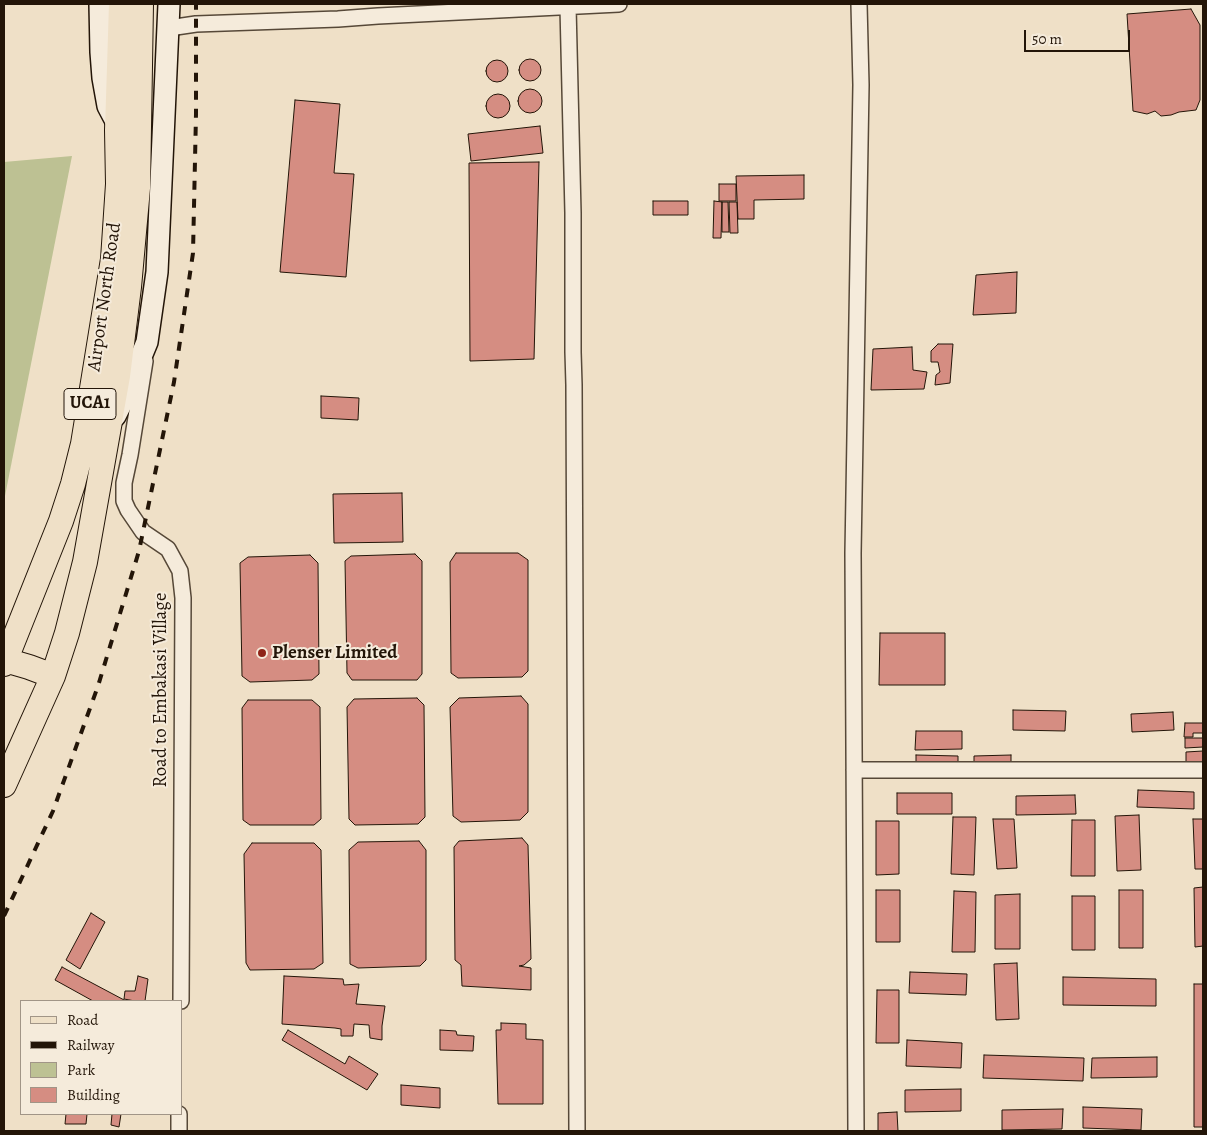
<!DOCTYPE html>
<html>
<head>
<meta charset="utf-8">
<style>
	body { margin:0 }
	#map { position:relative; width:1207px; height:1135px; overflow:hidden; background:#efe0c7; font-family:Alegreya,serif }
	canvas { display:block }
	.frame { position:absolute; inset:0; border:5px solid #231508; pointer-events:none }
	.legend { position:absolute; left:20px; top:1000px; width:162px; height:115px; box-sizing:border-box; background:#f5ebdb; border:1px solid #a19587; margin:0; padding:6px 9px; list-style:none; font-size:15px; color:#231508 }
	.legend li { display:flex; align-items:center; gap:10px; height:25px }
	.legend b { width:25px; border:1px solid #a19587 }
	.scale { position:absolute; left:1024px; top:30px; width:106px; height:22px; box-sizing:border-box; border:2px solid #231508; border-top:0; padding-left:6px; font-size:15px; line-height:18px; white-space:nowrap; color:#231508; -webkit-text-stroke:4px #f5ebdb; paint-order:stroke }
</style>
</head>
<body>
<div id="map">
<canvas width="1207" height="1135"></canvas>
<div class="frame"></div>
<ul class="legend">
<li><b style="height:6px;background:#efe0c7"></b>Road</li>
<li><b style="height:6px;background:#231508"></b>Railway</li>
<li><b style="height:14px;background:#bdc193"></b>Park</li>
<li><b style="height:14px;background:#d58d82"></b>Building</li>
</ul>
<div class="scale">50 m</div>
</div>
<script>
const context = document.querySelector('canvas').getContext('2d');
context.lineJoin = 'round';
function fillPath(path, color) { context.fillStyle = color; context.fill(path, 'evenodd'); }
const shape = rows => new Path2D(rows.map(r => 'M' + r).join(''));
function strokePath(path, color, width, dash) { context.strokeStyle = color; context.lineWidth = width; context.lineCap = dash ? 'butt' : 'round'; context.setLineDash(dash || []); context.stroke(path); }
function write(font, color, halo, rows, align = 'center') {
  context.font = font + ' Alegreya,serif'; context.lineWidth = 4; context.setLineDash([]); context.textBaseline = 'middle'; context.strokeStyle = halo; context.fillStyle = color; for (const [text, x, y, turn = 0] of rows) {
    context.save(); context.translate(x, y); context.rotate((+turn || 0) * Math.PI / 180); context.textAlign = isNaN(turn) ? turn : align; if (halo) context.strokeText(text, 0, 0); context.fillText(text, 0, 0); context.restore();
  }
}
const green = shape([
	[72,156,4,501,4,162]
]);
const building = shape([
	[1191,9,1200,25,1200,100,1196,110,1179,112,1171,115,1161,116,1155,111,1147,114,1133,111,1127,14,1191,9],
	'519 70a11 11 0 1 1 22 0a11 11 0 1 1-22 0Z',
	'486 71a11 11 0 1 1 22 0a11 11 0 1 1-22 0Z',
	'518 101a12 12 0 1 1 24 0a12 12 0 1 1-24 0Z',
	'486 106a12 12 0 1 1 24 0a12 12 0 1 1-24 0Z',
	[295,100,340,104,334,173,354,174,346,277,280,272,295,100],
	[540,126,543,153,471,161,468,134,540,126],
	[539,162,534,359,470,361,469,163,539,162],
	[804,175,804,199,754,200,754,219,738,219,736,176,804,175],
	[719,184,736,184,736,201,719,201,719,184],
	[653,201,688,201,688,215,653,215,653,201],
	[714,201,722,202,721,238,713,238,714,201],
	[722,202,728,202,729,232,722,232,722,202],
	[729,202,737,202,738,233,730,233,729,202],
	[1017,272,1016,313,973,315,976,275,1017,272],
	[938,344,953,344,950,383,935,385,936,375,940,372,938,362,931,362,931,351,938,344],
	[912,347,913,370,927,372,924,389,871,390,873,349,912,347],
	[321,396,359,398,358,420,321,418,321,396],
	[402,493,403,542,334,543,333,494,402,493],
	[456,553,518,553,528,560,528,671,522,677,458,678,451,673,450,562,456,553],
	[415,554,422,561,422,674,417,680,352,680,347,673,345,561,351,556,415,554],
	[310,555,318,563,319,674,312,680,250,682,242,676,240,563,248,557,310,555],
	[880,633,945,633,945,685,879,685,880,633],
	[521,696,528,704,528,812,520,820,461,822,453,816,450,707,459,698,521,696],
	[417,698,424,705,425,817,418,824,355,825,349,819,347,707,354,699,417,698],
	[248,700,312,700,320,707,321,819,314,825,250,825,243,820,242,708,248,700],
	[1013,710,1066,711,1065,731,1013,730,1013,710],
	[1173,712,1174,730,1132,732,1131,714,1173,712],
	[1185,723,1203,723,1203,733,1193,733,1193,737,1184,737,1185,723],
	[916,731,962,731,962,749,915,750,916,731],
	[1185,738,1203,738,1203,747,1185,748,1185,738],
	[1203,751,1203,762,1186,763,1186,752,1203,751],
	[916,755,958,756,958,764,916,764,916,755],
	[1011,755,1011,763,974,764,974,756,1011,755],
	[1138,790,1194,792,1194,809,1137,807,1138,790],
	[897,793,952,793,952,814,897,814,897,793],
	[1075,795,1076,814,1016,815,1016,796,1075,795],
	[1139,815,1141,870,1117,871,1115,816,1139,815],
	[953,817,976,817,974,875,951,874,953,817],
	[993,819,1014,819,1017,868,997,869,993,819],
	[1193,819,1203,819,1203,869,1195,869,1193,819],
	[1072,820,1095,820,1095,876,1071,876,1072,820],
	[876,821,899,821,899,874,876,875,876,821],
	[522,838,528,845,531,959,524,965,519,966,531,968,531,990,462,986,461,965,455,960,454,847,459,841,522,838],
	[419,841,426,850,426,960,420,966,358,968,350,964,349,850,358,842,419,841],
	[252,843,314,843,321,850,323,963,314,969,250,970,246,963,244,854,252,843],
	[1203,887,1203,946,1195,947,1194,888,1203,887],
	[876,890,900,890,900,942,876,942,876,890],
	[1119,890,1143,890,1143,948,1119,948,1119,890],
	[954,891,976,892,975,952,952,952,954,891],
	[1020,894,1020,949,995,949,995,895,1020,894],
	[1072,896,1095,896,1095,950,1072,950,1072,896],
	[91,913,105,922,80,969,66,960,91,913],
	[1017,963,1019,1019,996,1020,994,964,1017,963],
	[62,967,126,1001,93,1001,55,980,62,967],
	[910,972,967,974,966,995,909,993,910,972],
	[138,976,148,979,145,1001,135,1001,124,999,125,991,135,991,138,976],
	[284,976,343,979,344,985,359,984,356,1004,385,1006,382,1026,382,1040,370,1038,369,1025,354,1024,353,1036,341,1036,341,1029,335,1028,282,1024,284,976],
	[1063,977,1156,979,1156,1006,1063,1005,1063,977],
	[1194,984,1203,984,1203,1127,1194,1127,1194,984],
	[877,990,899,990,899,1043,876,1043,877,990],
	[501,1023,526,1024,526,1039,543,1040,543,1104,498,1104,496,1030,501,1030,501,1023],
	[288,1030,345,1064,349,1056,378,1074,367,1090,282,1040,288,1030],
	[440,1030,456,1031,457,1035,474,1036,473,1051,440,1050,440,1030],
	[907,1040,962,1043,961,1068,906,1066,907,1040],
	[984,1055,1084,1058,1083,1081,983,1078,984,1055],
	[1157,1057,1157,1077,1091,1078,1092,1058,1157,1057],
	[401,1085,440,1088,440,1108,401,1105,401,1085],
	[961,1089,961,1111,905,1112,905,1090,961,1089],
	[1083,1107,1142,1109,1141,1130,1083,1128,1083,1107],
	[1063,1109,1062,1129,1002,1130,1002,1110,1063,1109],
	[897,1112,898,1131,878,1131,878,1113,897,1112],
	[66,1114,87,1114,86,1124,65,1124,66,1114],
	[112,1114,121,1114,119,1127,111,1125,112,1114]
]);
const minor = shape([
	[568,7,573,213,573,352,574,385,577,1131],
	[169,28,196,24,338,19,378,16,619,4],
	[145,361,130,455,124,483,124,501,128,510,143,532,168,549,180,571,183,598,181,1001],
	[854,770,1203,770],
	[179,1131,179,1114],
	[856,1131,853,553,861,85,859,4]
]);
const secondary = shape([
	[100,4,101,52,103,78,108,106,117,123],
	[115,416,124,398,147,342,157,272,169,4]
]);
const primary = shape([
	[5,660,29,667,53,676],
	[4,664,61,521,73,484,83,444,113,259,118,184,117,130,121,4],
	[4,785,53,676,67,633,85,562,118,376,129,287,138,188,141,4]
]);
const rail = shape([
	[4,916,53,811,98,686,139,551,174,382,193,253,196,114,196,4]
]);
const markers = [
	[262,653,5,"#8f2418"]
];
const shields = [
	[90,404,52]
];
const shieldNames = [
	["UCA1",90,404]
];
const streetNames = [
	["Airport North Road",105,297,-82],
	["Road to Embakasi Village",161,690,-90]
];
const poiNames = [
	["Plenser Limited",272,653]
];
fillPath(green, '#bdc193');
fillPath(building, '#d58d82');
strokePath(building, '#231508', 1);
strokePath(minor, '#564838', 18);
strokePath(secondary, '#231508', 24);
strokePath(primary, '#231508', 26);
strokePath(minor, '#f5ebdb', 15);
strokePath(secondary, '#f5ebdb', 21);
strokePath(primary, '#efe0c7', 24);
strokePath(rail, '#231508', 4, [9, 9]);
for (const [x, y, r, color] of markers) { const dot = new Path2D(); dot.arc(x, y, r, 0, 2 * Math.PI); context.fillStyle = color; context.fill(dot); strokePath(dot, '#f5ebdb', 2); }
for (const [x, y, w] of shields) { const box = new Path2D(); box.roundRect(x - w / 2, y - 15.5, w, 31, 4); context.fillStyle = '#f5ebdb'; context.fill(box); strokePath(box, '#231508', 1); }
write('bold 18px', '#231508', null, shieldNames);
write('19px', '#231508', '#f5ebdb', streetNames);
write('bold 19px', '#231508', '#f5ebdb', poiNames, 'left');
</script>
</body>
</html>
